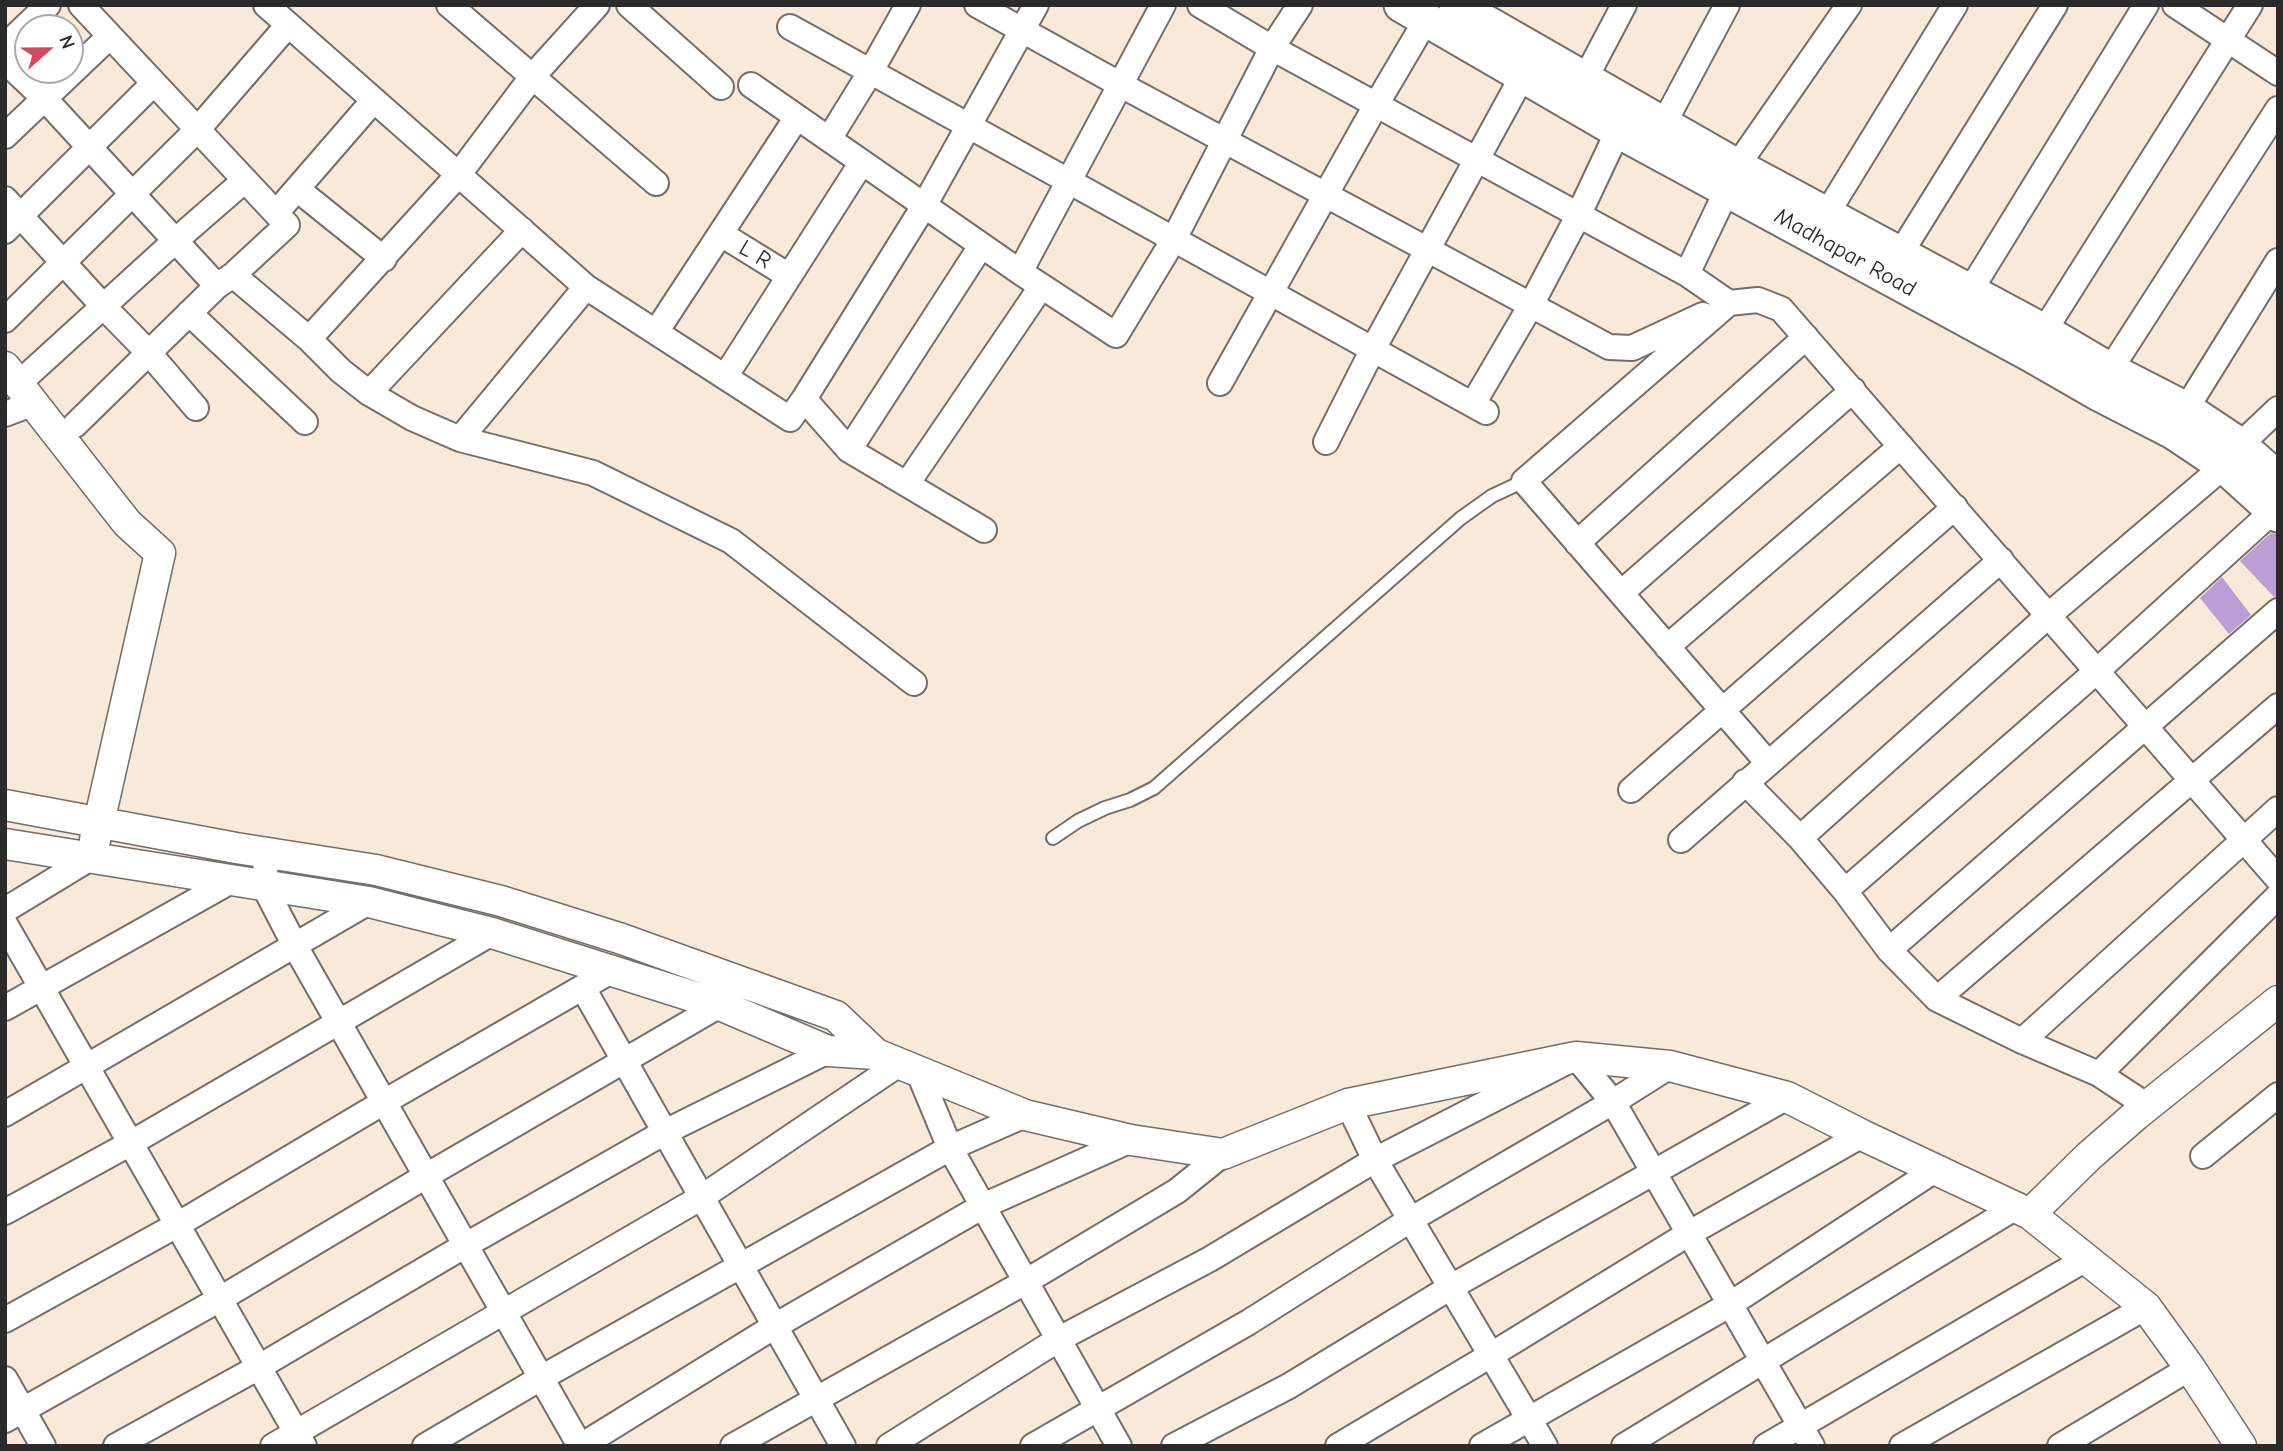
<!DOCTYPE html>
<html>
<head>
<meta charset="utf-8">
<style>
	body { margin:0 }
	#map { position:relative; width:2283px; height:1451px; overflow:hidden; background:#f9e9d8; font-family:"Comic Neue",sans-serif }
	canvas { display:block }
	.frame { position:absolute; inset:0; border:7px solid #2b2b2b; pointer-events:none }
	.north { position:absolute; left:14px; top:14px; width:70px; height:70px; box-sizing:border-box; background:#fff; border:2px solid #aaa; border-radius:50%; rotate:69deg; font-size:19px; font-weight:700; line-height:28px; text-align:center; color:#2b2b2b }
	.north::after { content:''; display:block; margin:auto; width:24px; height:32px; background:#d1495b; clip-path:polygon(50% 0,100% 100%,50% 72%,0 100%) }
</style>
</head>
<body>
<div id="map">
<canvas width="2283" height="1451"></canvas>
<div class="frame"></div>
<div class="north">N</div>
</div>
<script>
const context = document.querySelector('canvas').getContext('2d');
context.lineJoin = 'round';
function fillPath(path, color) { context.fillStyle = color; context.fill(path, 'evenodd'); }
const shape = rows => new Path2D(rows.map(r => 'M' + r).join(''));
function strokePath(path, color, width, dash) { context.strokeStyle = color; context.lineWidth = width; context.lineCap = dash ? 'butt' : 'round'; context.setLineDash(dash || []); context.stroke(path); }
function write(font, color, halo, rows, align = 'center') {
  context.font = font + ' "Comic Neue",sans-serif'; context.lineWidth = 5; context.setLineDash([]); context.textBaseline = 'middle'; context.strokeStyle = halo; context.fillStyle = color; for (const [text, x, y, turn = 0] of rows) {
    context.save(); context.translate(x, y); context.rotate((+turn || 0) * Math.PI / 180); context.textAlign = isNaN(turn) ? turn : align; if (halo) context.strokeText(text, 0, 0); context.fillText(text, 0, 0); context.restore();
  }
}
const building = shape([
	[2271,533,2278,534,2278,596,2274,597,2240,561],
	[2222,577,2251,615,2229,634,2200,598]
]);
const service = shape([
	[1053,838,1078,821,1105,808,1130,800,1154,788,1461,518,1492,496,1524,481]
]);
const minor = shape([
	[266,5,586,287,790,419,804,399,849,450,984,530],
	[449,5,656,183],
	[629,5,721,87],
	[977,5,1121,85,1609,347,1632,348,1703,315],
	[1200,5,1272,48,1687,274,1729,303],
	[2175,5,2278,73],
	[790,27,1486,412],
	[5,46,48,5],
	[5,61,45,99,217,286],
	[1585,79,1624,5],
	[751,85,1020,272,1116,335,1174,239,1272,48,1300,5],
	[1663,125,1727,5],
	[5,136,110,36],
	[829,139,871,71,908,5],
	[1737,166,1849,5],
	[297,189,384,259],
	[5,199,104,307,149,353,196,408],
	[276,213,374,100],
	[1826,215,1955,5],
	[5,231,154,83],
	[721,234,789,276],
	[1900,254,2055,5],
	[1020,272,1163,5],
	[1687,274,1727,190],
	[233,275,309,339,341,371,369,393,412,418,460,439,593,473,731,541,914,683],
	[1970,291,2146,5],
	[189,313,305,422],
	[5,320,198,129,288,25],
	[2044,331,2250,5],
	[656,332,797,117],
	[309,339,459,174,532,77,597,5],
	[2110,370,2278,109],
	[725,377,862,162],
	[1220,383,1376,105,1426,20],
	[18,384,175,241,245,180],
	[369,393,522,230],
	[804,399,924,206,1036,5],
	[1473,404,1531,305,1578,216,1618,131],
	[2186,409,2278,261],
	[5,414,34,403],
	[75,425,217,286,233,275,287,225,81,5],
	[460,439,586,287],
	[1326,442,1373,349,1523,75],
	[2240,445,2278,409],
	[849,450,981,246],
	[907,484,1041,287],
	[1577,543,1806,337],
	[1621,593,1853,390],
	[1667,647,1901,446],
	[1768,763,1524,481,1729,303,1758,300,1781,309,2278,879],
	[1745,782,1800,838,1845,891,1889,950,1937,999,2022,1041,2099,1074,2149,1107],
	[1631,790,1955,507],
	[1800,838,2049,615,2224,466],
	[1681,840,2001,560],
	[268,852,263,884,295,946,580,1446],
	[1845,891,2098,670,2273,511],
	[5,910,92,857],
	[5,924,304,1446],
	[1889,950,2278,611],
	[583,988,843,1446],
	[1937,999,2278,706],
	[5,1008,231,881],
	[2022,1041,2278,809],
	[918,1071,950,1148,1119,1446],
	[2099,1074,2278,896],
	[1348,1104,1375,1160,1545,1446],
	[5,1114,369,902],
	[2203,1156,2278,1095],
	[5,1212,131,1143,492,933],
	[5,1320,177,1225,384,1102,611,971],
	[5,1379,43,1446],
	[5,1420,220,1299,426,1176,720,1005],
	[116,1446,259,1367,466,1245,665,1132,828,1051],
	[273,1446,702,1197,899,1064],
	[425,1446,541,1378,950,1148,1025,1115],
	[581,1446,775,1326,983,1206,1131,1140],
	[733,1446,1025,1282,1177,1191,1223,1154],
	[889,1446,1059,1339,1210,1259,1375,1160,1576,1057,1613,1102,1812,1446],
	[1033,1446,1249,1322,1410,1220,1613,1102,1670,1066],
	[1174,1446,1289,1386,1451,1287,1787,1097],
	[1338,1446,1491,1355,1688,1234,1862,1135],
	[1482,1446,1729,1305,1935,1170],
	[1624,1446,2016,1207],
	[1766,1446,2086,1259],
	[1902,1446,2146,1307],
	[2060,1446,2190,1368]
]);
const tertiary = shape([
	[5,367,127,523,160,553,95,840],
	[5,805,236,848,376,870,501,901,622,939,836,1016,876,1054,1025,1115,1131,1140,1223,1154,1348,1104,1576,1057,1670,1066,1787,1097,1862,1135,2030,1214,2146,1307,2190,1368,2241,1446],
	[5,844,369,902,492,933,720,1005,828,1051,876,1054],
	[2030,1214,2089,1156,2136,1115,2278,1001]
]);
const secondary = shape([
	[1401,5,1618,131,2031,355,2097,393,2173,432,2224,466,2278,515],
	[1456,5,1737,166,2044,331,2110,370,2186,409,2240,445,2278,479]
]);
const streetNames = [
	["Madhapar Road",1845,253,29],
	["L R",755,255,31]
];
fillPath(building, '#be9dd7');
strokePath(service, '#736e68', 16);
strokePath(minor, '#736e68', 28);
strokePath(tertiary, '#736e68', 33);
strokePath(secondary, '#736e68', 37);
strokePath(service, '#fff', 12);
strokePath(minor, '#fff', 24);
strokePath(tertiary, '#fff', 30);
strokePath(secondary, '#fff', 33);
write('23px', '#2b2b2b', '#fff', streetNames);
</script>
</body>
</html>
